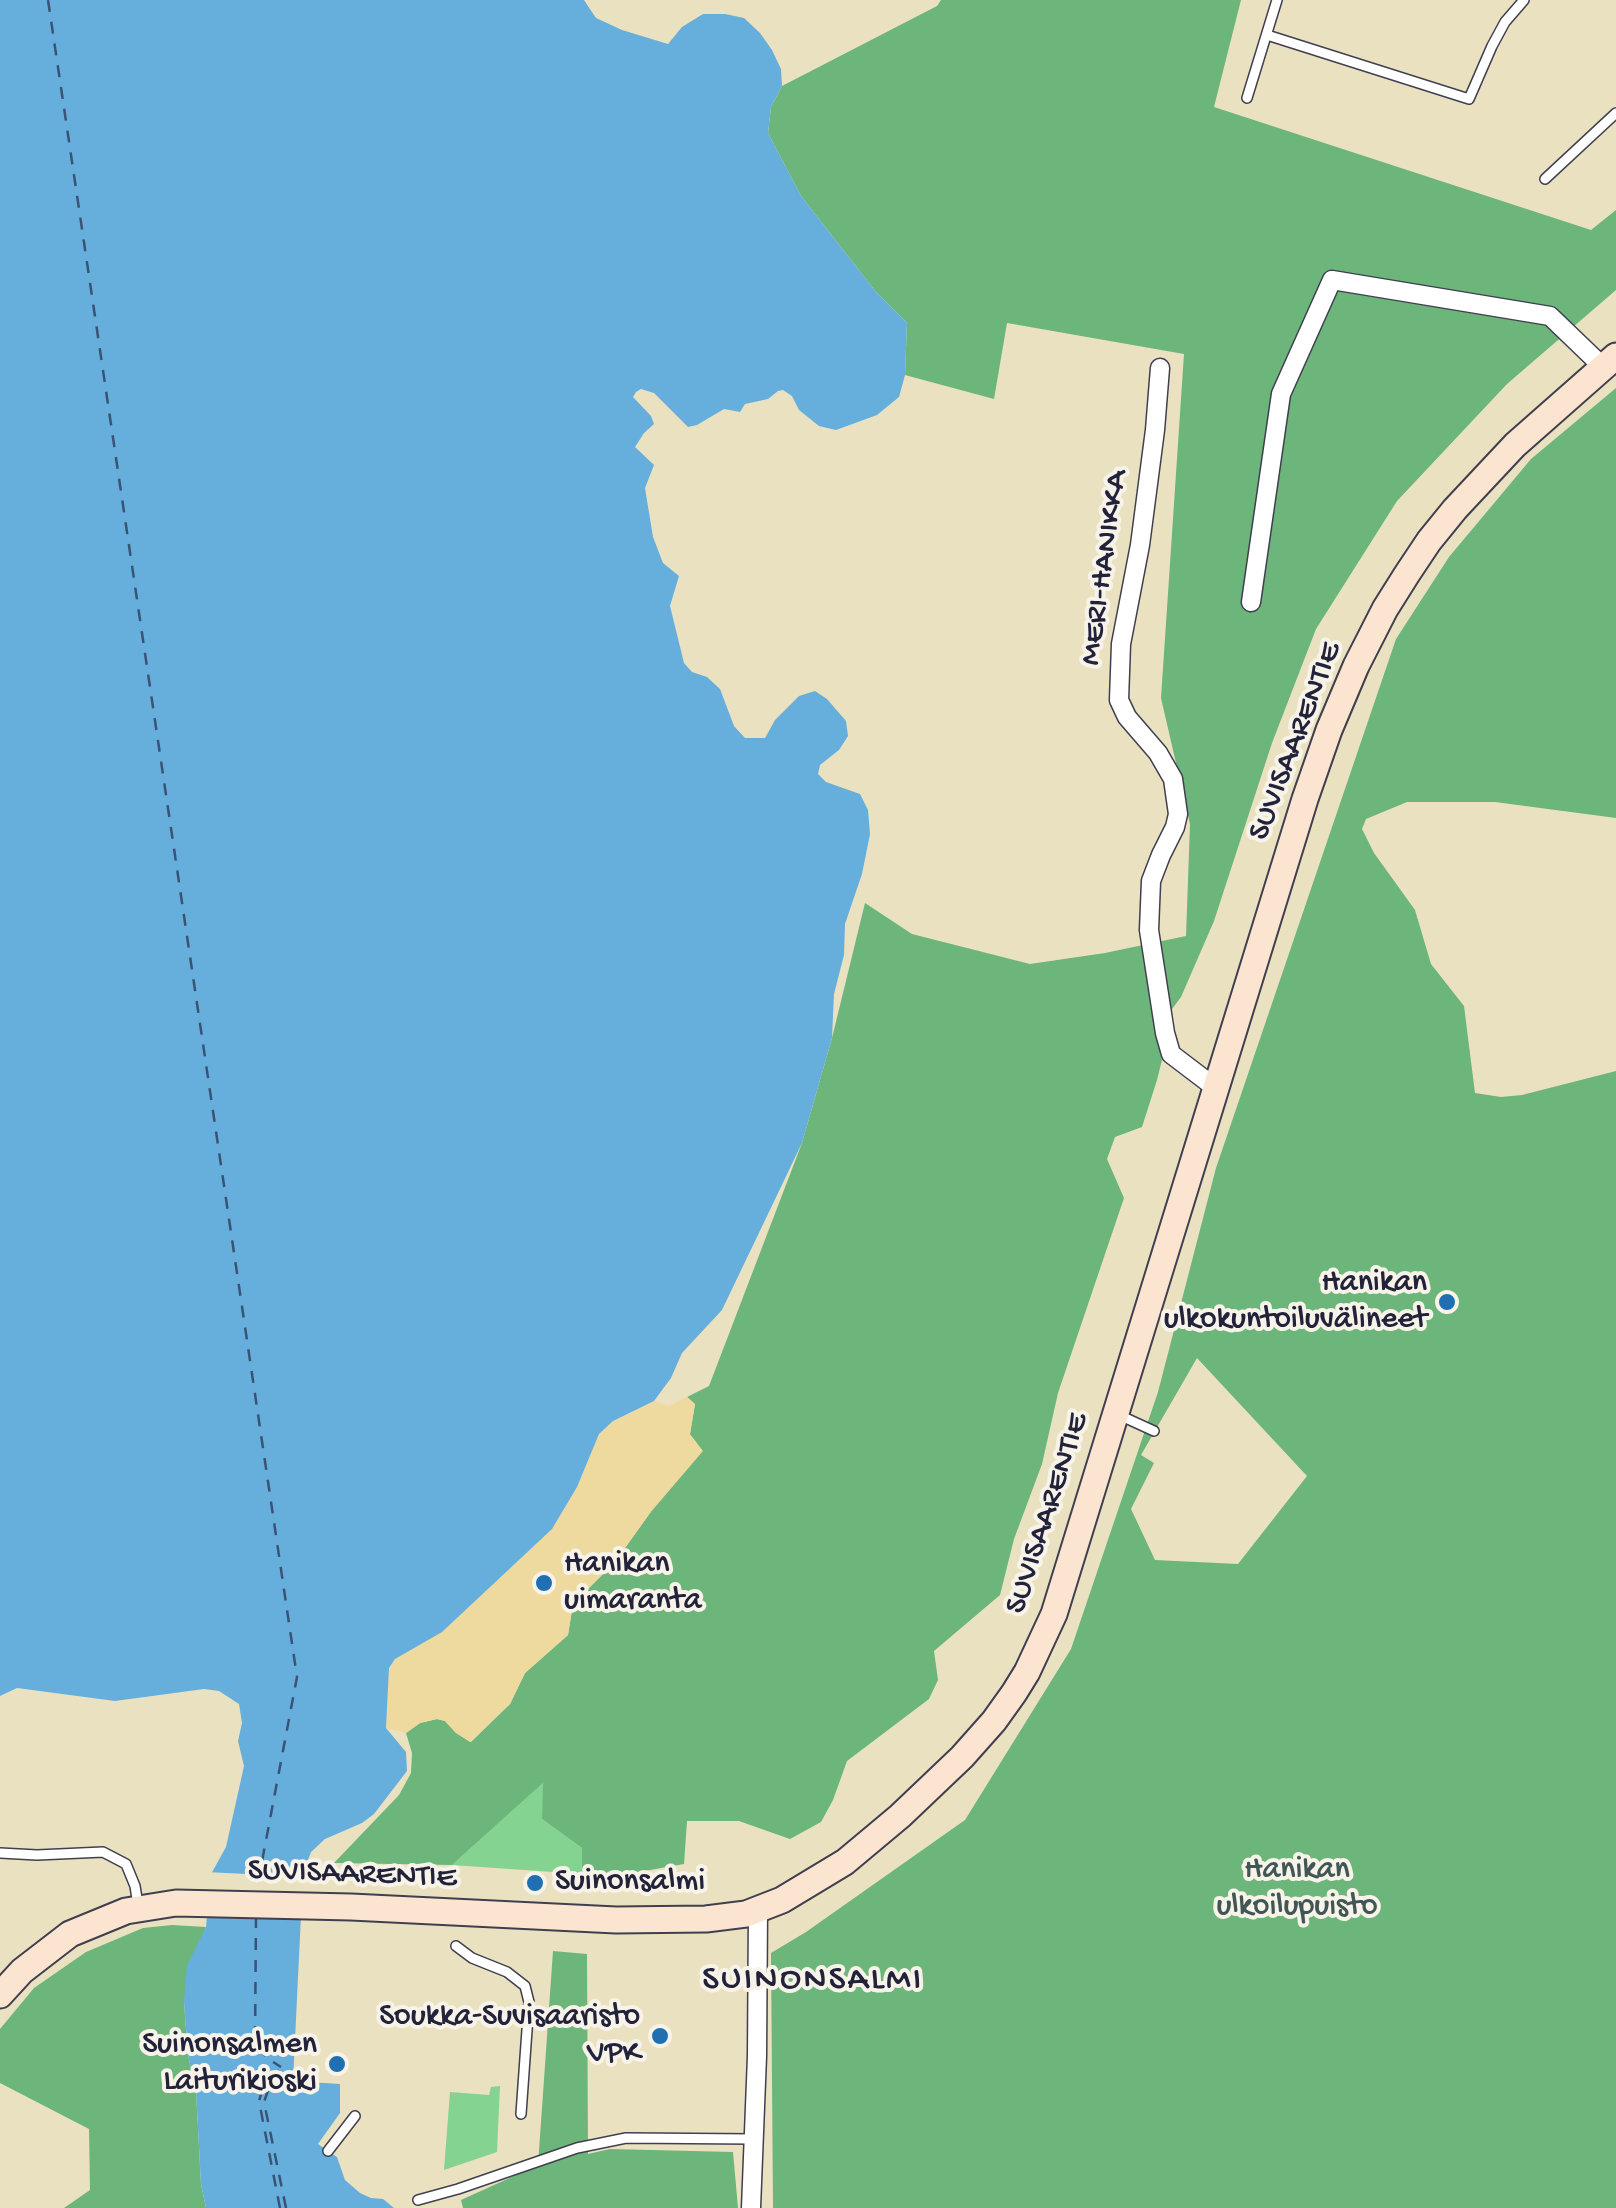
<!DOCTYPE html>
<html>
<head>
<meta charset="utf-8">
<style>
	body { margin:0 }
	canvas { display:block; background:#eae1c1 }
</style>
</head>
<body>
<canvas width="1616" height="2208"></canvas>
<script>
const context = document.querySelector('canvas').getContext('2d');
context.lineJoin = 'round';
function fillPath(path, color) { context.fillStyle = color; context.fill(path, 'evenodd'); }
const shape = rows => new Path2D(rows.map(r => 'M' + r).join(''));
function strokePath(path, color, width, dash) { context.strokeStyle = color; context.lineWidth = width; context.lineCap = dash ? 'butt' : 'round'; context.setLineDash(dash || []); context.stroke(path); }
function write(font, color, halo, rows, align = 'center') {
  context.font = font + ' "Gochi Hand",sans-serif'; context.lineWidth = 8; context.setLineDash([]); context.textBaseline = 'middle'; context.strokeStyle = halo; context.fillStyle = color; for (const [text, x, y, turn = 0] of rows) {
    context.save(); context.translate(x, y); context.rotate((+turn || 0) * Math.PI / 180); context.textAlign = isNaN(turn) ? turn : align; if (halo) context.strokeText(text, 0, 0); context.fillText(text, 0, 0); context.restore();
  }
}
const green = shape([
	[544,1782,542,1819,582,1848,582,1874,452,1865],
	[500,2086,497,2152,444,2170,450,2092,489,2095,491,2087]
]);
const forest = shape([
	[941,0,1241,0,1214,107,1591,230,1616,210,1616,290,1507,384,1397,501,1316,629,1272,743,1214,921,1181,997,1155,1032,1162,1060,1157,1080,1142,1127,1115,1137,1107,1159,1124,1198,1058,1393,1042,1464,1014,1539,1000,1595,934,1651,938,1680,929,1699,847,1761,833,1800,821,1822,790,1839,739,1821,687,1821,684,1864,633,1873,582,1874,582,1848,542,1819,543,1783,452,1865,334,1863,399,1795,411,1773,412,1753,406,1733,420,1723,437,1719,445,1721,456,1733,471,1742,510,1704,525,1673,568,1635,573,1604,615,1562,650,1513,690,1434,695,1404,687,1397,709,1386,802,1143,832,1038,865,903,912,934,1030,964,1105,953,1186,936,1190,824,1161,698,1184,354,1007,323,994,399,905,375,907,323,876,292,801,196,768,133,771,107,782,86,937,6],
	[1616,388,1616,818,1495,802,1407,802,1366,819,1362,829,1374,853,1415,910,1431,964,1464,1006,1475,1093,1501,1097,1522,1095,1616,1071,1616,2208,773,2208,771,1953,806,1932,965,1820,1071,1649,1158,1392,1216,1168,1396,639,1449,557,1531,459],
	[1197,1358,1307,1476,1238,1564,1155,1560,1131,1509,1154,1463,1141,1455],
	[172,1925,206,1927,184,2002,188,2055,196,2091,201,2184,206,2208,64,2208,90,2190,89,2129,0,2083,0,2029,34,1988,86,1952,143,1928],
	[553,1951,587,1954,588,2154,610,2149,733,2152,738,2208,463,2208,461,2200,538,2165]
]);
const sand = shape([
	[687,1397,695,1404,690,1434,703,1451,650,1513,615,1562,573,1604,568,1635,525,1673,510,1704,470,1742,456,1733,445,1721,437,1719,420,1723,406,1733,386,1728,389,1668,395,1659,577,1487,599,1434,613,1421,654,1401,669,1406]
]);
const water = shape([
	[0,0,584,0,596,18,622,30,668,44,682,27,703,14,725,14,744,18,760,33,772,50,781,69,782,86,771,107,768,133,801,196,876,292,907,323,905,375,899,397,877,415,836,430,819,426,799,410,792,396,783,390,778,391,768,399,745,404,740,412,724,409,697,425,688,427,654,393,641,389,636,392,633,397,651,416,654,424,644,433,635,447,654,465,645,488,653,537,663,563,679,576,670,606,684,663,692,672,707,677,720,689,734,726,745,738,765,738,775,720,799,696,815,691,827,699,846,721,848,736,839,750,820,765,818,774,826,782,860,794,868,810,870,834,862,874,845,924,844,955,834,994,832,1038,802,1143,722,1310,682,1353,671,1378,654,1401,613,1421,599,1434,577,1487,552,1529,442,1632,395,1659,389,1668,386,1728,406,1752,407,1771,374,1814,362,1823,325,1839,311,1852,303,1874,293,2081,340,2084,340,2113,318,2144,337,2157,345,2180,360,2193,371,2198,383,2199,394,2208,206,2208,201,2184,196,2091,188,2055,184,2002,187,1966,206,1927,211,1874,226,1847,244,1766,238,1741,242,1723,239,1704,219,1691,204,1689,115,1701,17,1688,0,1696]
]);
const pier = shape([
	[206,1872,307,1877,304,1920,202,1915]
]);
const ferry = shape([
	[48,0,297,1677,256,1893],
	[256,1916,255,2045,267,2058,281,2067],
	[279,2070,271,2082,264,2102,286,2208],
	[280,2208,259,2101,266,2077,280,2068]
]);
const lane = shape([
	[1267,35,1469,99,1492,46,1505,22,1524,0],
	[1247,98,1277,0],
	[1545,179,1616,113],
	[1119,1415,1154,1431],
	[0,1853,37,1855,103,1852,126,1864,135,1886,138,1905],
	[456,1946,472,1958,507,1972,525,1986,529,2002,521,2114],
	[328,2151,355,2116],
	[418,2200,458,2189,577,2148,626,2138,754,2139]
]);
const street = shape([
	[1160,368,1155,430,1140,545,1121,644,1119,700,1127,717,1158,753,1173,779,1178,814,1175,827,1161,855,1151,881,1149,930,1165,1033,1171,1054,1217,1089],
	[1251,602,1281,394,1332,280,1550,316,1603,367],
	[751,2208,757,2056,758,1910]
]);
const secondary = shape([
	[0,1995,22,1971,70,1934,126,1911,176,1903,351,1907,616,1920,706,1919,746,1914,782,1900,845,1862,900,1816,962,1757,994,1721,1014,1693,1027,1672,1054,1614,1305,799,1329,730,1356,666,1385,609,1407,574,1429,541,1455,509,1515,445,1616,356]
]);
const markers = [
	[1447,1302,10,"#1f6fb2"],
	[544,1583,10,"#1f6fb2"],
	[535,1883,10,"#1f6fb2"],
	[660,2036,10,"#1f6fb2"],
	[337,2064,10,"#1f6fb2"]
];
const streetNames = [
	["MERI-HANIKKA",1106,568,-82],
	["SUVISAARENTIE",1297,742,-69],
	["SUVISAARENTIE",1049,1514,-72],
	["SUVISAARENTIE",352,1876,2]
];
const poiNames = [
	["Hanikan",1427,1284],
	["ulkokuntoiluvälineet",1427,1321],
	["Hanikan",564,1565,"left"],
	["uimaranta",564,1602,"left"],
	["Suinonsalmi",555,1883,"left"],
	["Soukka-Suvisaaristo",640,2018],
	["VPK",640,2055],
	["Suinonsalmen",317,2046],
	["Laiturikioski",317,2083]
];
const parkNames = [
	["Hanikan",1297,1871],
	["ulkoilupuisto",1297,1908]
];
const neighbourhoodNames = [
	["SUINONSALMI",813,1982]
];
fillPath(green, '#85d391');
fillPath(forest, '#6cb57b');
fillPath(sand, '#eeda9e');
fillPath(water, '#66afdd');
fillPath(pier, '#eae1c1');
strokePath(ferry, '#3a5374', 2.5, [12, 10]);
strokePath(lane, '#403f4f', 12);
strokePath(street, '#403f4f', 21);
strokePath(secondary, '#403f4f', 29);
strokePath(lane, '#fff', 9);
strokePath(street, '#fff', 18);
strokePath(secondary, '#fce5d0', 25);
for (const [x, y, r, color] of markers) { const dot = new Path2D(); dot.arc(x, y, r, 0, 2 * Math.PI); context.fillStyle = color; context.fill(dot); strokePath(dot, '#f7f3e8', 4); }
write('32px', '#22223b', '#f7f3e8', streetNames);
write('32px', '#22223b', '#f7f3e8', poiNames, 'right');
write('32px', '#405755', '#f7f3e8', parkNames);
context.letterSpacing = '2.5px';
write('35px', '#22223b', '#f7f3e8', neighbourhoodNames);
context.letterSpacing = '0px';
</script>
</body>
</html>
